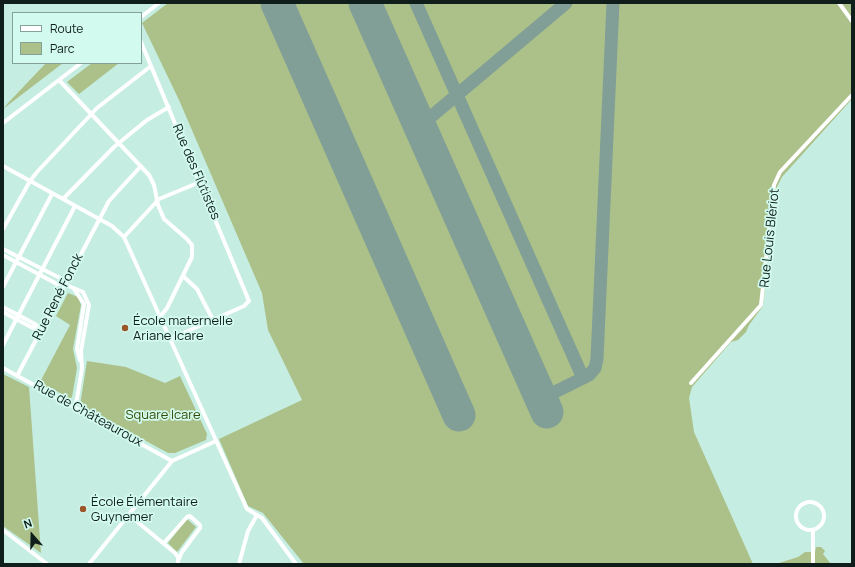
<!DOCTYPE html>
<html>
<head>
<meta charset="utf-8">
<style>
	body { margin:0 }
	#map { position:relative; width:855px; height:567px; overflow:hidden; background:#c6ede1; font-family:Manrope,sans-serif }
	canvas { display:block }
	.frame { position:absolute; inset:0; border:4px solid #0f1e1a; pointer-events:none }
	.legend { position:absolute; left:12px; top:12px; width:130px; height:52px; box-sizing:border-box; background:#d3faee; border:1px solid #85a299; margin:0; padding:5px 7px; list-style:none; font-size:12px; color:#0f1e1a }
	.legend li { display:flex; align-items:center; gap:8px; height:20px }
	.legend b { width:20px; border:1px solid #85a299 }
	.north { position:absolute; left:12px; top:515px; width:40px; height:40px; -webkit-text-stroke:3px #d3faee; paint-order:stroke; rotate:340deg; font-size:11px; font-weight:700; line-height:16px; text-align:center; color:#0f1e1a }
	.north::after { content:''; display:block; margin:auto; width:14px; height:18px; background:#0f1e1a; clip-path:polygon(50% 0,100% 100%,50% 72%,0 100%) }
</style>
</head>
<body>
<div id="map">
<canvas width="855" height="567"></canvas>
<div class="frame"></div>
<ul class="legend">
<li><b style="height:5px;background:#fff"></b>Route</li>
<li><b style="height:11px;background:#acc189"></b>Parc</li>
</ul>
<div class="north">N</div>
</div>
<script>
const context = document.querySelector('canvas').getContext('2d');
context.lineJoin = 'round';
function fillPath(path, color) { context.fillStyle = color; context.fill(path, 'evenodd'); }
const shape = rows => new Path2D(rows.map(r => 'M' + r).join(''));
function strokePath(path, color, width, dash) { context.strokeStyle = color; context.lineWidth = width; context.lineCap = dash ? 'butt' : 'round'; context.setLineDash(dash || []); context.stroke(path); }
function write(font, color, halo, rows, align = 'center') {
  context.font = font + ' Manrope,sans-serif'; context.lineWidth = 3.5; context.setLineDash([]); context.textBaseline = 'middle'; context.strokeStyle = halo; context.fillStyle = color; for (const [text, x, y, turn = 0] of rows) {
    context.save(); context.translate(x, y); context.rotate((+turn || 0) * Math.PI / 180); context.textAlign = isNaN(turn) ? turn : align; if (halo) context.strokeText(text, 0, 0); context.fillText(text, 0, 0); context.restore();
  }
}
const green = shape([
	[168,3,852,3,852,99,782,177,776,189,763,306,749,325,746,332,738,340,731,342,692,387,689,398,694,432,753,564,304,564,263,513,248,506,219,439,302,400,268,330,262,293,179,100,142,23],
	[46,63,63,63,3,109,8,103],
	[92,63,119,63,79,94,67,82],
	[68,293,78,297,81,305,73,349,77,368,72,397,69,399,52,388,48,388,39,384,70,325,56,316],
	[87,361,126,367,165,383,180,376,207,434,206,440,175,453,168,453,80,405],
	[3,374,29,387,41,553,3,526],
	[187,519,196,527,177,552,168,543],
	[816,547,821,547,825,551,823,554,831,564,776,564,798,557,805,552,815,552]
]);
const taxiway = shape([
	[416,3,583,378],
	[420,126,566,3],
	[541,399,589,375,595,368,597,359,613,3]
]);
const runway = shape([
	[277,3,459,415],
	[365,3,547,412]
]);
const minor = shape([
	[839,3,852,21],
	[141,17,159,3],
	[141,42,249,301,244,306,170,339],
	[59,80,149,175,154,185,158,205,164,219,187,239,192,245,192,257,167,308,160,317],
	[3,123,81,63],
	[3,166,112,226,124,237,247,509,257,515,248,531,239,564],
	[63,199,114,147,147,120,169,107],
	[3,229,30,181,37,172,97,108,151,66],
	[124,237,159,199,200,182],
	[3,249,60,278,64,284,57,284,3,255],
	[183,276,197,289,213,320],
	[64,284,83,292,89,305,81,351,82,368,77,399,74,406],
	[3,287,52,194],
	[74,289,84,304,77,349,80,360],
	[3,307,35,324,41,330,31,327,3,312],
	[3,345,75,206],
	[3,368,172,461],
	[17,376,109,201,141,166],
	[691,383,761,305,774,185,780,172,852,95],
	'796 516a14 14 0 1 1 28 0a14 14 0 1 1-28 0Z',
	[129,515,175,553,178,557,178,564],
	[257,515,262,518,296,564],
	[3,530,47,564],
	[164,543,187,517,190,516,200,525,200,528,182,552,178,561],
	[89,564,172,461,216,441],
	[813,564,813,530]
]);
const markers = [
	[125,328,4,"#9a5629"],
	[83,509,4,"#9a5629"]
];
const streetNames = [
	["Rue des Flûtistes",196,172,67],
	["Rue Louis Blériot",770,238,-84],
	["Rue René Fonck",58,297,-63],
	["Rue de Châteauroux",88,414,29]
];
const poiNames = [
	["École maternelle",133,321],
	["Ariane Icare",133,336],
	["École Élémentaire",91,502],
	["Guynemer",91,517]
];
const parkNames = [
	["Square Icare",163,415]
];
fillPath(green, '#acc189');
strokePath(taxiway, '#819f96', 13);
strokePath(runway, '#819f96', 33);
strokePath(minor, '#fff', 4);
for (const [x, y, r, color] of markers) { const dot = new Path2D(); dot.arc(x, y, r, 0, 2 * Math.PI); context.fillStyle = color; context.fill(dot); strokePath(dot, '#d3faee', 1.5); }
write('13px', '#0f1e1a', '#d3faee', streetNames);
write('13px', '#0f1e1a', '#d3faee', poiNames, 'left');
write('13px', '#384b06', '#d3faee', parkNames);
</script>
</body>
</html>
